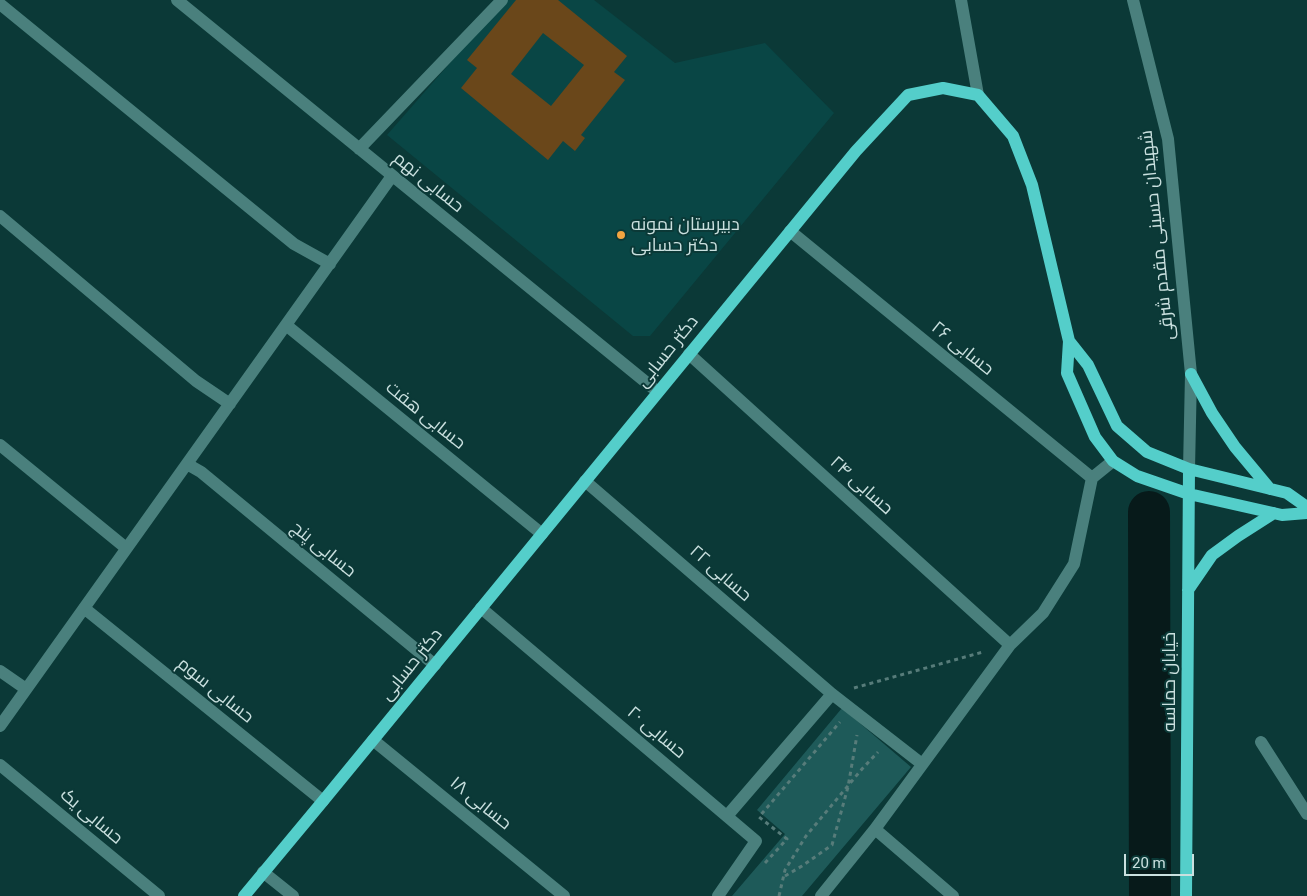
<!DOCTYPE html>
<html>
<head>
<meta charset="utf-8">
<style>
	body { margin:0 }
	#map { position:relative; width:1307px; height:896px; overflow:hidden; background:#0b3937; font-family:Roboto,sans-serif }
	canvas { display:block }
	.scale { position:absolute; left:1124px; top:854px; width:70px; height:22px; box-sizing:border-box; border:2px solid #cae0df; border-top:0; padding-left:6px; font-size:15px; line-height:18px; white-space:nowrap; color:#cae0df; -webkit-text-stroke:4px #0b3937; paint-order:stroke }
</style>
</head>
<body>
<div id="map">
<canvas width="1307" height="896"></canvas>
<div class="scale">20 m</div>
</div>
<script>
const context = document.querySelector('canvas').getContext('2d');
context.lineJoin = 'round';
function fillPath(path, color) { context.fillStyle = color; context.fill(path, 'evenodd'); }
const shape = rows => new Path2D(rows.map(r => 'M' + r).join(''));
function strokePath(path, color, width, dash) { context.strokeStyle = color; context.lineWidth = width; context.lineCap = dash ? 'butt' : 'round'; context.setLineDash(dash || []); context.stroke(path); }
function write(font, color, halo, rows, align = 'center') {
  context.font = font + ' Roboto,Cairo,sans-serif'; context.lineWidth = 4; context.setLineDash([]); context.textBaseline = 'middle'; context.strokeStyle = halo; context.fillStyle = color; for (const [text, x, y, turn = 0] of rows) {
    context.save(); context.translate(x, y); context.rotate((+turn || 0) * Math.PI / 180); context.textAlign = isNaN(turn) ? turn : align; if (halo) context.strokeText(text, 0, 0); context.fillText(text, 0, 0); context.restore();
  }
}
const built = shape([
	[505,0,594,0,675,63,765,43,834,113,650,336,633,336,387,135]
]);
const green = shape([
	[842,708,911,767,802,896,732,896,785,834,757,810]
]);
const river = shape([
	[1149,512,1150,896]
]);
const building = shape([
	[516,0,558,0,627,56,614,72,625,80,581,135,585,138,575,151,563,141,548,160,461,88,477,68,467,60],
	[543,33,584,65,551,106,511,74]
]);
const path = shape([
	[854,688,983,652],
	[765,863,787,839,759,817,840,722],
	[785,876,802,866,832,845,848,787,857,735],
	[779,896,785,870,806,836,862,769,878,752]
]);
const minor = shape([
	[177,0,658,392],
	[961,0,978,95],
	[1133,0,1168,139,1191,374,1189,469],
	[0,4,294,244,330,264],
	[359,149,502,0],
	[0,216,196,381,230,404],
	[790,231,1092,478,1113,461],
	[286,325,542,534],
	[689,354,1010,645],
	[0,445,126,548],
	[187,464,201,472,435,665],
	[585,481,832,694,922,764],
	[84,608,323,801],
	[481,608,756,841,718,896],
	[0,671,26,689],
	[0,726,392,176],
	[373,740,564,896],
	[1261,742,1307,814],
	[0,765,159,896],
	[727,816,832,694],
	[875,829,953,896],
	[263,872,293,896],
	[821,896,875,829,1010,645,1043,613,1074,564,1092,478]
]);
const major = shape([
	[1069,341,1088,365,1117,426,1147,452,1189,469,1287,493,1307,507],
	[1191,374,1212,413,1235,447,1270,489],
	[1188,590,1212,555,1238,536,1274,513],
	[244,896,323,801,856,151,908,95,943,88,978,95,1013,136,1032,185,1069,341,1067,373,1095,437,1113,461,1137,476,1189,494,1282,515,1307,513],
	[1186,896,1189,469]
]);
const markers = [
	[621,235,5,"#f2a541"]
];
const streetNames = [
	["حسابی نهم",428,183,39],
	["شهیدان حسینی مقدم شرقی",1158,235,-96],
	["حسابی ۲۶",962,349,39],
	["دکتر حسابی",668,352,-51],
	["حسابی هفت",425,416,39],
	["حسابی ۲۴",861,486,42],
	["حسابی پنج",323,550,39],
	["حسابی ۲۲",720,574,41],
	["دکتر حسابی",412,665,-51],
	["خیابان حماسه",1170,682,-90],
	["حسابی سوم",215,691,39],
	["حسابی ۲۰",656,733,40],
	["حسابی ۱۸",480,804,39],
	["حسابی یک",91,817,40]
];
const poiNames = [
	["دبیرستان نمونه",631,225],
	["دکتر حسابی",631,246]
];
fillPath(built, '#094645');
fillPath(green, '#1e5a59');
strokePath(river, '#071a1a', 42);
fillPath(building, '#6a471a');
strokePath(path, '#577c7a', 3, [4, 4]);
strokePath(minor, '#4a807d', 12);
strokePath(major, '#54ceca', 12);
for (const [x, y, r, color] of markers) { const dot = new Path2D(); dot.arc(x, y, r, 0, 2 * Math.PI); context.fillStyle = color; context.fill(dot); strokePath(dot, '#0b3937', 2); }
write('18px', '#cae0df', '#0b3937', streetNames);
write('18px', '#cae0df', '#0b3937', poiNames, 'left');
</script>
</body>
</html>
